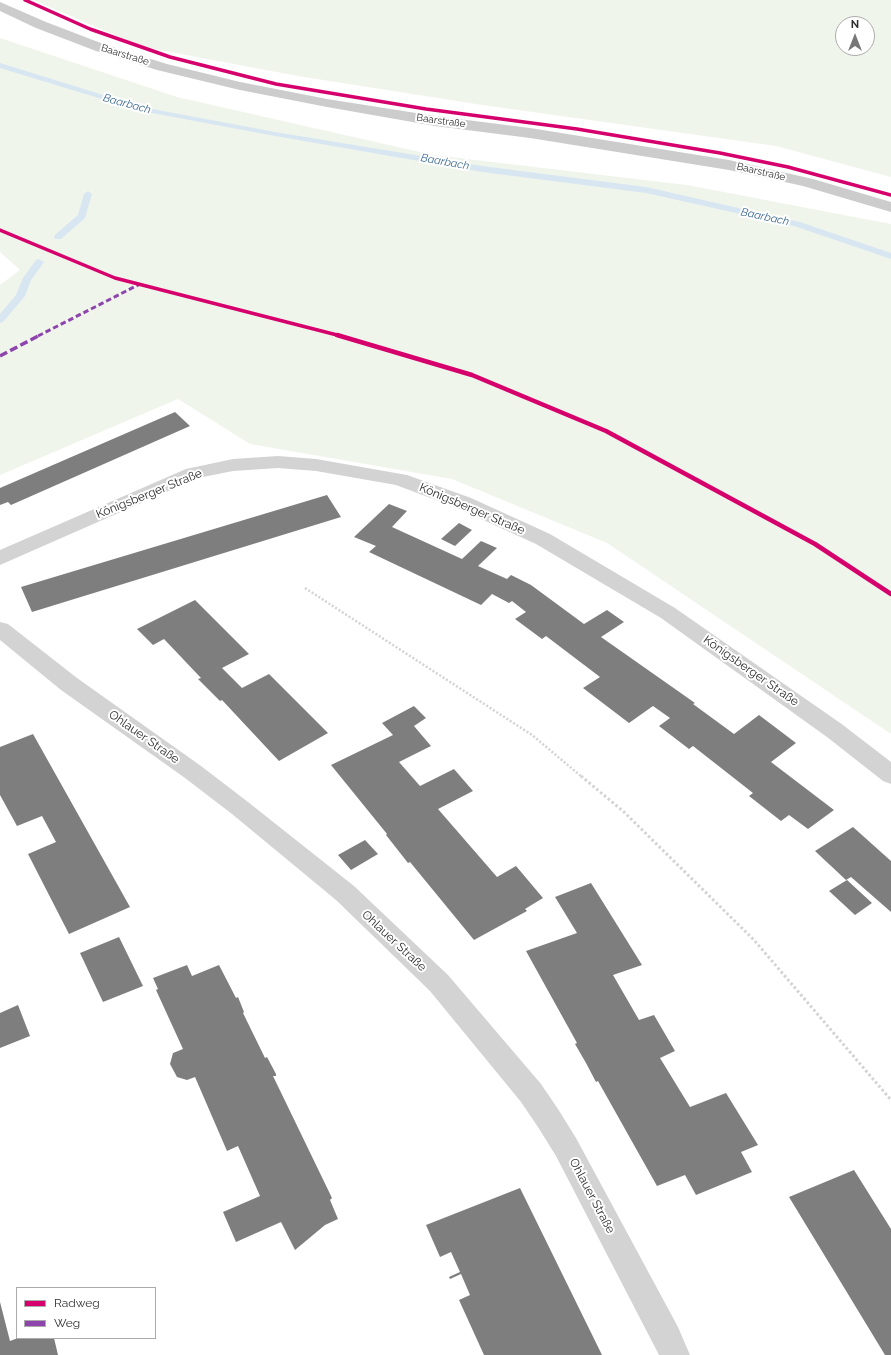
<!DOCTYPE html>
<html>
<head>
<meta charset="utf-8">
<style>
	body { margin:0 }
	#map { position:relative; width:891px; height:1355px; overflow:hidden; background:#fff; font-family:Raleway,sans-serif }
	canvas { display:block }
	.legend { position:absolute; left:16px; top:1287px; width:140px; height:52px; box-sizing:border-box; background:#fff; border:1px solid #ababab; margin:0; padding:5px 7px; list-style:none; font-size:12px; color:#2e2e2e }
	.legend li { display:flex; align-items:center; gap:8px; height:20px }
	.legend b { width:20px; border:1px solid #ababab }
	.north { position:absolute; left:835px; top:16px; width:40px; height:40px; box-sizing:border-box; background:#fff; border:1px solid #ababab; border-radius:50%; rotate:0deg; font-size:11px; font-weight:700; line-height:16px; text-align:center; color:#2e2e2e }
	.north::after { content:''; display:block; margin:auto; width:14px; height:18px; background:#777; clip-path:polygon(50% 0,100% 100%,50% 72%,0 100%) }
</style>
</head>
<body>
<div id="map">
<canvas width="891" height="1355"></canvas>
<ul class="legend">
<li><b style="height:5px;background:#d6006c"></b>Radweg</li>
<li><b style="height:5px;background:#8e44ad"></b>Weg</li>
</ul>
<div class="north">N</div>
</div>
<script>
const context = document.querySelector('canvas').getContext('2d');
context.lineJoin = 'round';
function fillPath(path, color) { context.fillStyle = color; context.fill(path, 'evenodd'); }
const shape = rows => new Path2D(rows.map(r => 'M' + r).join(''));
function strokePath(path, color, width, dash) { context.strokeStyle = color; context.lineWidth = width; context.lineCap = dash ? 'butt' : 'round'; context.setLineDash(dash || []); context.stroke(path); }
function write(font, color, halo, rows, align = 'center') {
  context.font = font + ' Raleway,sans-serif'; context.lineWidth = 4; context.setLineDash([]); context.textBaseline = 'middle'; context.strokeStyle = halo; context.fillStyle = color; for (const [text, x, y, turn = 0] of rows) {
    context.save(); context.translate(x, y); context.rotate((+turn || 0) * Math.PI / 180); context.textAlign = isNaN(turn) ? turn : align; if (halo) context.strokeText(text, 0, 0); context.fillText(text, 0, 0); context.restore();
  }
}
const green = shape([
	[33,0,891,0,891,177,776,146,482,105,298,76,143,47],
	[843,24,867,24,867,48,843,48],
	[0,38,177,97,433,155,687,185,891,224,891,734,607,543,452,479,250,444,178,399,0,475,0,285,20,270,0,252]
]);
const stream = shape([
	[0,63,142,107,275,132,482,166,646,187,800,222,891,253,891,259,794,226,646,193,482,172,275,136,141,111,0,68,0,63],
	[88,191,92,194,85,218,61,239,55,239,54,237,55,235,78,215,84,194,88,191],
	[39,259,44,262,31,280,25,296,3,322,0,323,0,314,16,295,23,278,36,260,39,259]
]);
const building = shape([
	[175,412,190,426,11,505,8,502,0,505,0,488],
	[327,495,341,517,32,612,21,587],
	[389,504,407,511,392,527,462,559,481,541,497,548,478,566,507,579,511,575,531,585,584,624,607,610,624,622,601,637,695,703,693,704,734,734,759,715,796,743,771,762,834,810,808,829,789,815,781,821,749,796,753,793,693,746,689,749,659,726,670,718,653,706,629,723,583,688,600,677,546,636,542,639,515,619,526,612,512,601,509,603,492,594,481,605,369,552,376,546,354,537],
	[459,523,472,530,455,546,441,539],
	[195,600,249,654,222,668,242,688,269,674,328,733,279,761,222,700,220,701,198,679,201,678,164,639,153,645,137,629],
	[414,706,426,718,414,726,431,746,399,762,420,786,454,769,473,791,438,809,497,877,516,866,543,898,525,909,527,911,474,940,410,862,408,863,386,835,387,834,331,765,393,735,382,723],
	[33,734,130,907,69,934,28,854,56,842,42,816,17,826,0,795,0,747],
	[853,827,891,861,891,912,851,877,846,880,815,851],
	[365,840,378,854,351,870,338,855],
	[847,880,872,903,855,915,829,891],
	[591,883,642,965,613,975,639,1020,654,1015,675,1051,660,1058,690,1107,726,1093,758,1145,741,1152,752,1172,696,1195,685,1175,657,1186,598,1081,596,1082,586,1063,575,1044,577,1043,526,951,577,933,555,897],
	[119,937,143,986,103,1002,80,953],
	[187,965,192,976,219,965,236,998,238,997,244,1012,243,1013,265,1058,267,1057,276,1074,276,1076,273,1076,332,1198,330,1200,338,1219,325,1225,295,1250,281,1222,236,1242,223,1212,260,1196,238,1146,227,1151,195,1077,187,1080,177,1077,170,1064,173,1053,183,1049,156,990,158,989,153,978],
	[18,1005,30,1036,0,1048,0,1013],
	[854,1170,891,1229,891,1355,885,1355,789,1197],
	[520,1188,602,1355,484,1355,459,1300,470,1295,461,1274,450,1279,449,1277,460,1272,451,1252,440,1257,426,1225],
	[0,1302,10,1341,18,1338,54,1338,58,1355,0,1355]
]);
const pathFar1 = shape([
	[305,588,532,735,582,777]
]);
const path = shape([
	[581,776,624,812,754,940,891,1100]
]);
const street = shape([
	[278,456,316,459,407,475,471,498,550,534,675,608,843,725,891,762,891,784,883,781,827,737,661,618,536,544,457,508,396,485,316,471,278,468,233,471,198,478,0,565,0,550,186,469,233,459,278,456],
	[0,622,8,624,77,678,201,766,248,802,354,886,448,975,541,1084,558,1109,576,1138,678,1327,690,1355,659,1355,556,1156,538,1127,521,1102,430,991,336,900,232,814,185,778,61,690,0,640,0,622]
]);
const secondary = shape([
	[0,2,46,22,106,45,167,64,240,82,327,99,435,116,530,128,729,160,813,179,891,202,891,212,803,186,729,170,530,138,435,126,327,107,240,90,157,70,96,51,36,28,0,11,0,2]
]);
const quietFar1 = shape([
	[38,336,140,284]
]);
const quiet = shape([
	[0,356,40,335]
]);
const cyclewayFar1 = shape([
	[25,0,90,29,170,57,276,84,426,109,577,129,720,153,788,167,891,195],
	[0,230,115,278,341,336]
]);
const cycleway = shape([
	[337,335,472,375,606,431,815,544,891,594]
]);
const farStreetnames = [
	["Baarstraße",125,55,17],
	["Baarstraße",441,121,8],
	["Baarstraße",761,172,13]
];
const farWaternames = [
	["Baarbach",127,104,15],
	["Baarbach",445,162,10],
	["Baarbach",765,217,12]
];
const streetNames = [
	["Königsberger Straße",149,494,-22],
	["Königsberger Straße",472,509,23],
	["Königsberger Straße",751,671,35],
	["Ohlauer Straße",144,737,35],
	["Ohlauer Straße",394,941,43],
	["Ohlauer Straße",592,1196,62]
];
fillPath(green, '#f0f5ec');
fillPath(stream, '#d8e6f2');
fillPath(building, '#7e7e7e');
strokePath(pathFar1, '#d3d3d3', 2.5, [2, 2]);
strokePath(path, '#d3d3d3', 3, [2.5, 2.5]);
fillPath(street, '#d3d3d3');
fillPath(secondary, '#ccc');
strokePath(quietFar1, '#8e44ad', 3, [5.5, 3]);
strokePath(quiet, '#8e44ad', 3.5, [8, 3.5]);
strokePath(cyclewayFar1, '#d6006c', 3.5);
strokePath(cycleway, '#d6006c', 4.5);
write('10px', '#2e2e2e', '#fff', farStreetnames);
write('italic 11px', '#3a6992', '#fff', farWaternames);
write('12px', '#2e2e2e', '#fff', streetNames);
</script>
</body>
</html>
